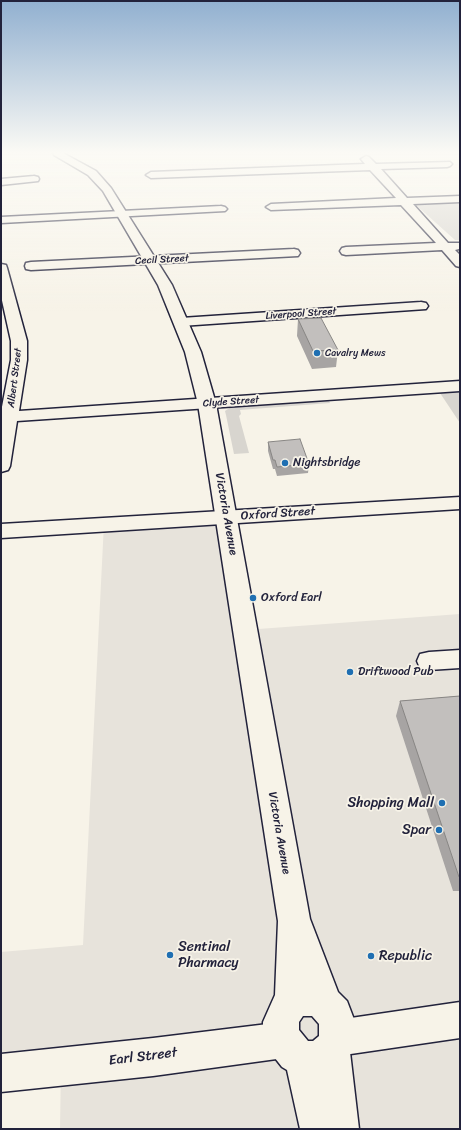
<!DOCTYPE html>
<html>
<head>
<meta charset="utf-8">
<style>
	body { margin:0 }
	#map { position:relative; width:461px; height:1130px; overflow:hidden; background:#f7f3e8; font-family:Sriracha,sans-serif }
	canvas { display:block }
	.frame { position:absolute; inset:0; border:2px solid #22223b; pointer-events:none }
</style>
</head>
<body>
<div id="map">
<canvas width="461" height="1130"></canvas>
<div class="frame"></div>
</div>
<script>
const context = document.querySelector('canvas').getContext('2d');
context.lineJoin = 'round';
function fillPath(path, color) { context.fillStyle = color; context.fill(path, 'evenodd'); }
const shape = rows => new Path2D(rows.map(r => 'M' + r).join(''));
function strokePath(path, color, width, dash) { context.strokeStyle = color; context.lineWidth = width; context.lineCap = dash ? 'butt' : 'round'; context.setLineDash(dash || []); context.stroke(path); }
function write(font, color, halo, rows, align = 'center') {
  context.font = font + ' Sriracha,sans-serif'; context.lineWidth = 3.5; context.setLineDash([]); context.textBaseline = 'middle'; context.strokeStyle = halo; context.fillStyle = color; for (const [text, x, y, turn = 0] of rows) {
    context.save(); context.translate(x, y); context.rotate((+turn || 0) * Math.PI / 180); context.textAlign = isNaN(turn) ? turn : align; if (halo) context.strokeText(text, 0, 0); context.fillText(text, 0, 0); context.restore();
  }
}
const built = shape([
	[225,518,245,630,460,614,460,1129,60,1129,61,1067,1,1073,1,952,83,945,104,523]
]);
const green = shape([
	[460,201,460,240,455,240,416,205,425,202],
	[460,389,460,423,438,390],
	[328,399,330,403,240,410,241,414,239,416,249,453,234,454,226,415,225,411,228,409,233,406]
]);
const minor = shape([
	[366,156,369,157,376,164,450,162,452,164,450,166,447,167,381,169,407,198,460,196,460,202,413,204,448,243,459,243,459,249,455,250,460,255,460,267,456,266,442,250,346,255,342,254,340,251,342,248,346,247,436,243,401,205,271,210,266,207,271,204,396,198,370,170,151,178,146,175,151,172,365,164,361,159,366,156],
	[34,176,38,177,39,179,38,181,1,185,1,179,34,176],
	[221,206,225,207,227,209,225,211,1,223,1,217,221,206],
	[294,249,298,250,300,253,298,256,31,270,26,269,25,266,26,263,31,262,294,249],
	[1,264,6,265,7,268,27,341,27,360,19,411,460,381,460,391,17,421,10,466,8,470,1,472,1,412,11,360,11,341,1,296,1,264],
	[421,302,426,303,428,306,426,309,181,326,176,325,174,322,176,319,181,318,421,302],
	[460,497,460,509,1,538,1,524,460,497],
	[460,650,460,668,429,670,420,668,417,661,420,654,429,652,460,650],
	[460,1002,460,1038,337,1056,324,1051,319,1038,324,1025,337,1020,460,1002],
	[284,1022,297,1027,302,1040,297,1053,284,1058,153,1076,1,1092,1,1054,153,1038,284,1022]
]);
const tertiary = shape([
	[53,153,63,153,96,171,111,188,172,285,201,352,216,404,310,919,338,992,347,1001,355,1022,355,1038,350,1052,359,1129,300,1129,287,1070,282,1067,271,1053,263,1031,263,1022,275,995,278,921,198,404,185,352,158,285,103,191,88,175,54,155,53,153],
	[303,1016,312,1016,319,1024,319,1036,313,1041,308,1041,299,1030,299,1022,303,1016]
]);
const wall = shape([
	[298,319,338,350,336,367,312,369,297,336],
	[268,442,309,464,308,473,277,476,275,469,273,469,268,451],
	[460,696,460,891,453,891,396,716,400,701]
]);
const building = shape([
	[321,318,338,350,313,351,298,319,321,318],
	[300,439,309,464,277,467,275,460,273,460,268,442,300,439],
	[460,696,460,877,459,877,400,701,460,696]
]);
const markers = [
	[317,353,4,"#1f6fb2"],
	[285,463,4,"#1f6fb2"],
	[253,598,4,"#1f6fb2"],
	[350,672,4,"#1f6fb2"],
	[442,803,4,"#1f6fb2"],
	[439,830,4,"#1f6fb2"],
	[170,955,4,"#1f6fb2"],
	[371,956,4,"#1f6fb2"]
];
const farStreetnames = [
	["Cecil Street",162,260,-3],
	["Liverpool Street",301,314,-4],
	["Albert Street",15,378,-83],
	["Clyde Street",231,402,-4]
];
const farPoinames = [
	["Cavalry Mews",325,353]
];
const poiNames = [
	["Nightsbridge",293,463],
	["Oxford Earl",261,598],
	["Driftwood Pub",358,672]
];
const streetNames = [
	["Victoria Avenue",226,514,80],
	["Oxford Street",278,514,-4],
	["Victoria Avenue",279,833,80]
];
const nearPoinames = [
	["Shopping Mall",434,803],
	["Spar",431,830],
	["Sentinal",178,947,"left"],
	["Pharmacy",178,963,"left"],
	["Republic",379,956,"left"]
];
const nearStreetnames = [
	["Earl Street",143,1057,-7]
];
fillPath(built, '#e7e3db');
fillPath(green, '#d8d5cf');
strokePath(minor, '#22223b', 3);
strokePath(tertiary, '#22223b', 3);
fillPath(minor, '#f7f3e8');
fillPath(tertiary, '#f7f3e8');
fillPath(wall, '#a7a4a3');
fillPath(building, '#c2bfbd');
strokePath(building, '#888684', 1);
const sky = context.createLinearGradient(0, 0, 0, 311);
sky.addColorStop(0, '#91b0d0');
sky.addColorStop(0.49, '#fbfaf5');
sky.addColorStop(1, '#fbfaf500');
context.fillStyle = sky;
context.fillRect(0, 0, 461, 311);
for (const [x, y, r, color] of markers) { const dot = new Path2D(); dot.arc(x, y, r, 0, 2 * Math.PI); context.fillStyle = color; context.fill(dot); strokePath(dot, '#f7f3e8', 1.5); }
write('10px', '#22223b', '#f7f3e8', farStreetnames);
write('10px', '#22223b', '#f7f3e8', farPoinames, 'left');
write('12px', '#22223b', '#f7f3e8', poiNames, 'left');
write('12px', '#22223b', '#f7f3e8', streetNames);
write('14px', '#22223b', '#f7f3e8', nearPoinames, 'right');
write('14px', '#22223b', '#f7f3e8', nearStreetnames);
</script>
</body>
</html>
